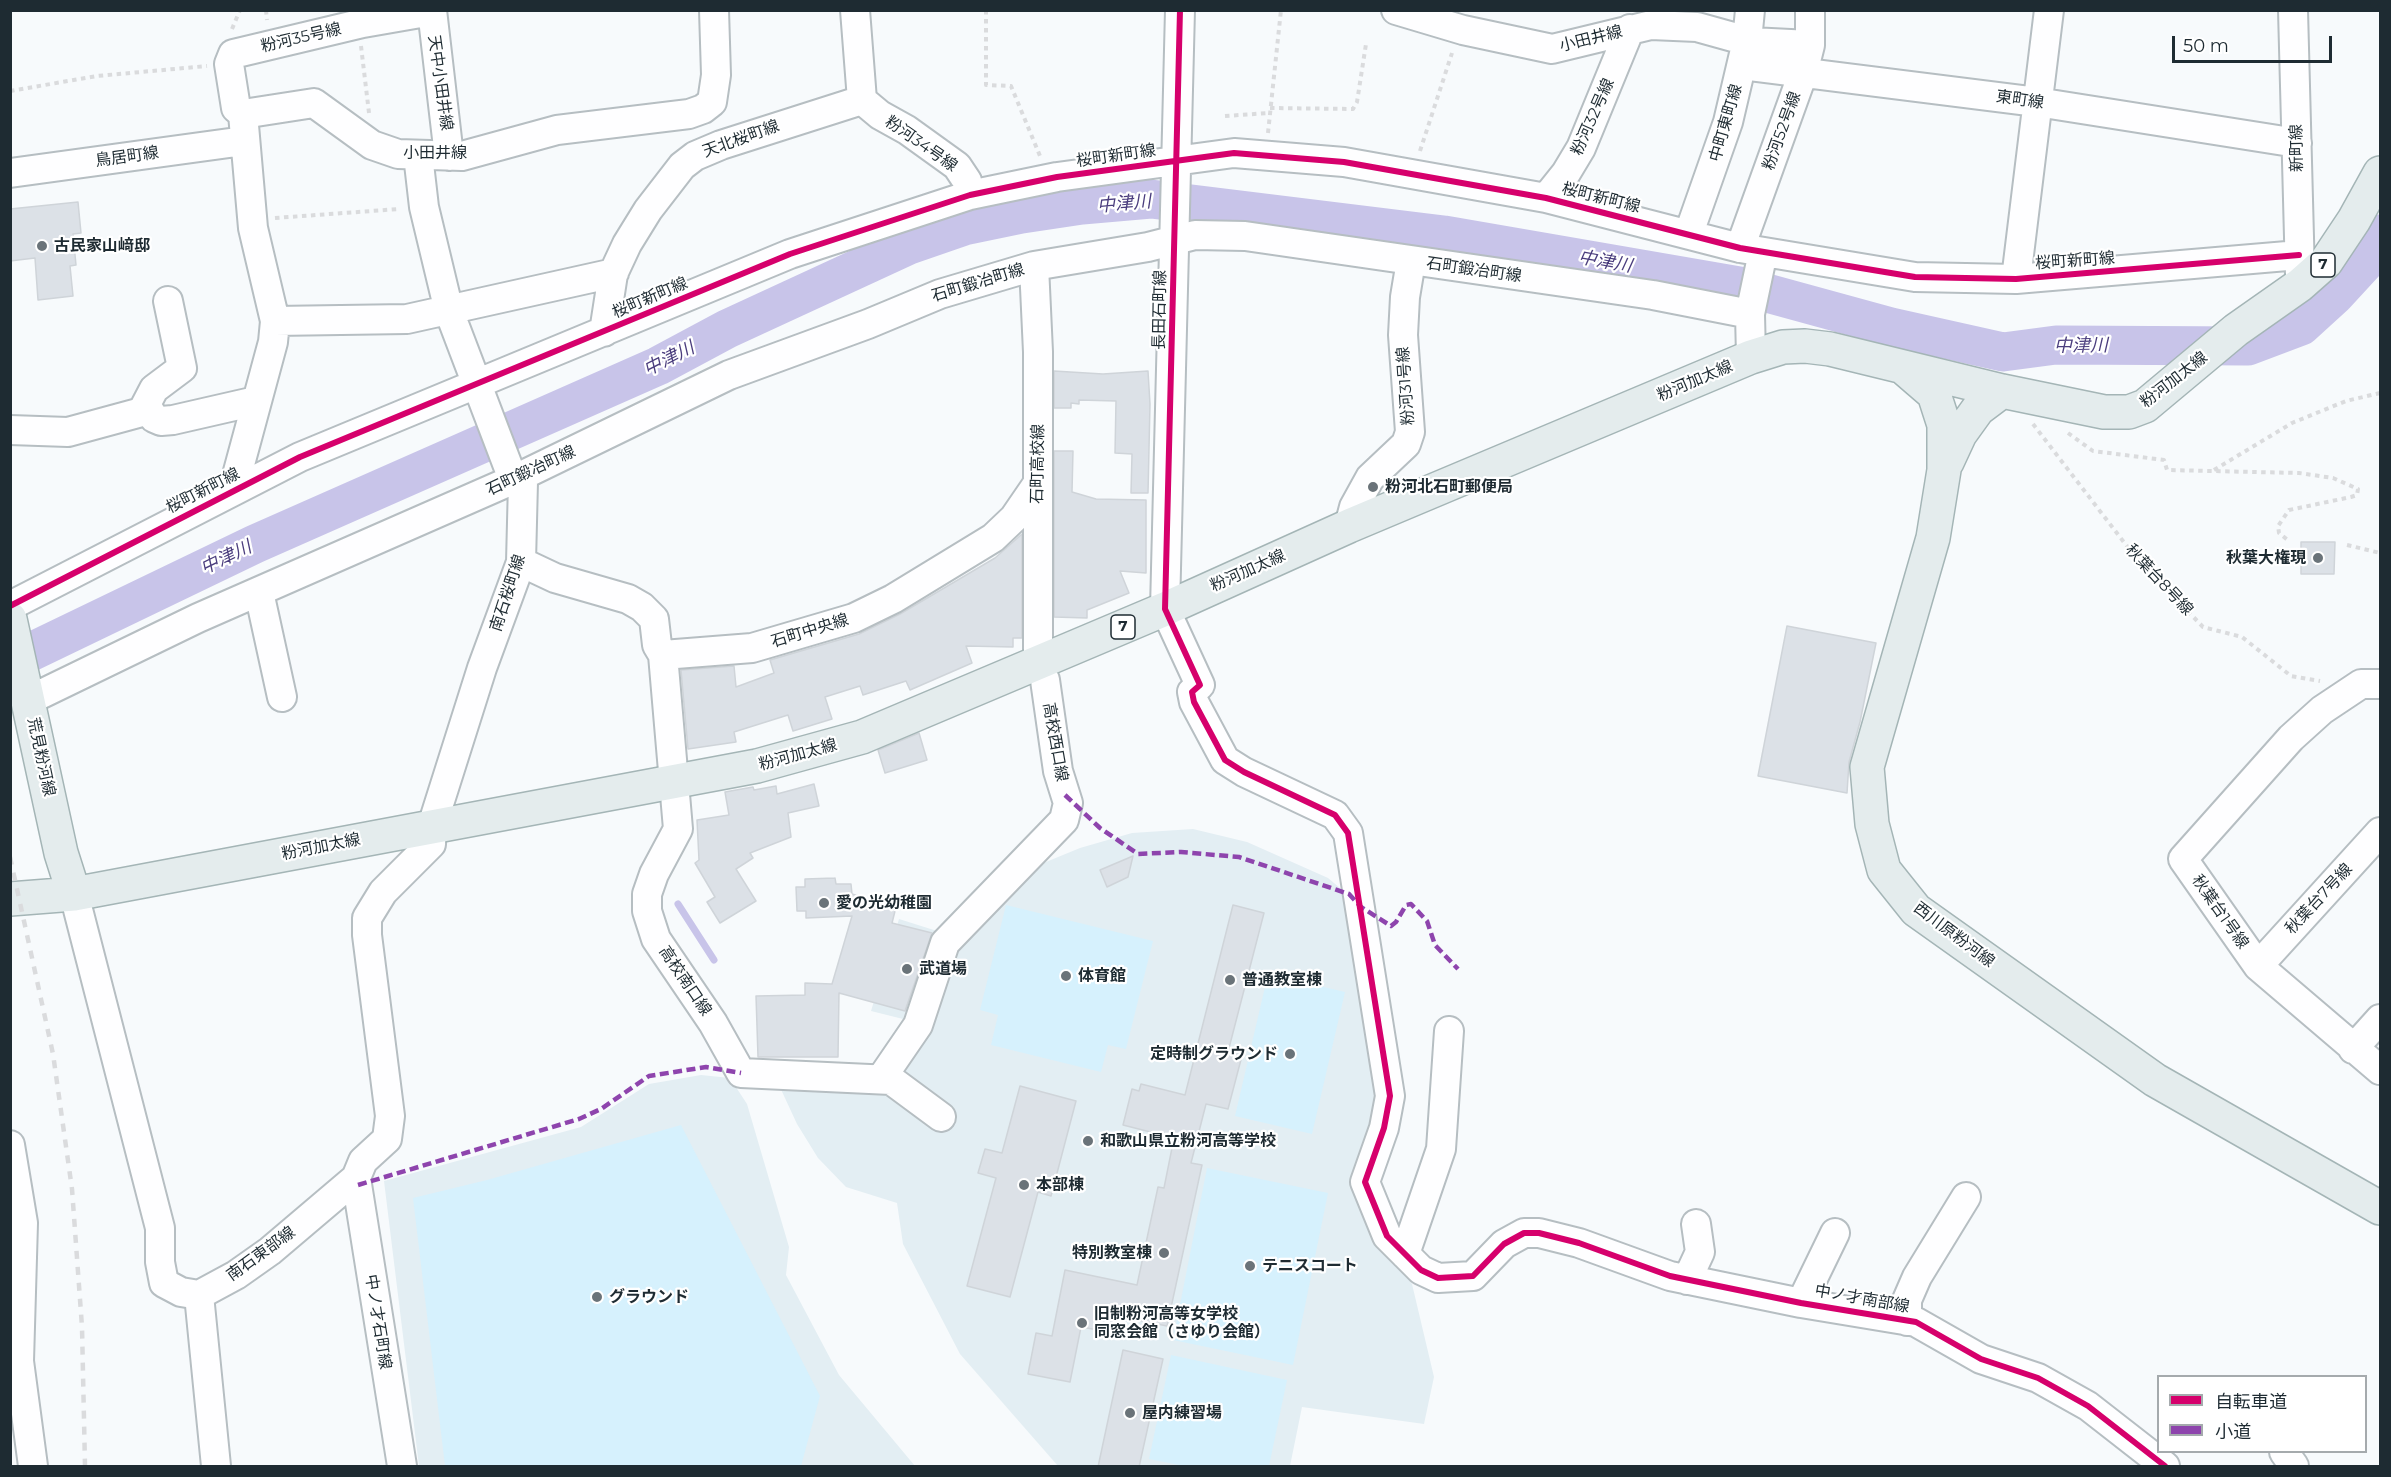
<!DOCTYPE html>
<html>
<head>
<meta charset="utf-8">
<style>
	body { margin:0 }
	#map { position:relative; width:2391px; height:1477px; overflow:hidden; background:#f7fafc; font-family:Montserrat,"Noto Sans JP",sans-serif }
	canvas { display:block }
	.frame { position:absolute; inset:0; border:12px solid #1e2b32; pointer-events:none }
	.legend { position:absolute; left:2157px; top:1375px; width:210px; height:78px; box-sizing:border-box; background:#fff; border:2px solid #a5aaad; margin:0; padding:8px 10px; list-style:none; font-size:18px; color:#1e2b32 }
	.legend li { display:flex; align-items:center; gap:12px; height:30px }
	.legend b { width:30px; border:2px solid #a5aaad }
	.scale { position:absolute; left:2172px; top:36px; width:160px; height:27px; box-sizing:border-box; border:3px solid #1e2b32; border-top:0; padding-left:8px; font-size:18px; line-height:21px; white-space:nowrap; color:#1e2b32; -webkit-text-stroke:4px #fff; paint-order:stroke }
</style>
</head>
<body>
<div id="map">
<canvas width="2391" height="1477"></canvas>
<div class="frame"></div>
<ul class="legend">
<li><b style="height:8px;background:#d6006c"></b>自転車道</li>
<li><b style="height:8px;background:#8e44ad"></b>小道</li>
</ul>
<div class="scale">50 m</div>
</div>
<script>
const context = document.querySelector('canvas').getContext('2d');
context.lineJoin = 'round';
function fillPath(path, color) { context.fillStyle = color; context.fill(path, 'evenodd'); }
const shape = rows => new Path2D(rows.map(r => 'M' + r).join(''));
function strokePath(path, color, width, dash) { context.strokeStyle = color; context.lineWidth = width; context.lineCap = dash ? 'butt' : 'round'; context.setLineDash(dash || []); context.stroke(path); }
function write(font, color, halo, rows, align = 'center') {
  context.font = font + ' Montserrat,"Noto Sans JP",sans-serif'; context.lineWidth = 4.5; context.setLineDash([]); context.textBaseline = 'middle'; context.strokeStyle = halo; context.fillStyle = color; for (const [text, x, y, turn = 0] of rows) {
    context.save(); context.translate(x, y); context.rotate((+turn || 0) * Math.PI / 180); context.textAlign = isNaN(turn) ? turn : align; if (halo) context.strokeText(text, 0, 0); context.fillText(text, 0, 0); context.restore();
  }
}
const built = shape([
	[1193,829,1247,842,1328,878,1352,898,1376,1104,1382,1239,1412,1284,1434,1377,1424,1424,1302,1407,1290,1466,1058,1466,960,1354,903,1244,897,1203,846,1187,818,1158,797,1124,778,1083,871,1088,911,1021,871,1011,899,919,956,937,1024,871,1080,848,1132,833],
	[701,1075,730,1078,747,1104,789,1247,786,1275,839,1375,915,1466,419,1466,384,1181,581,1127,649,1084]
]);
const green = shape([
	[1006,905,1153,941,1126,1049,1108,1045,1101,1072,991,1045,998,1015,980,1010],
	[1268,974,1345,992,1312,1134,1235,1116],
	[681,1125,820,1396,801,1466,445,1466,413,1198,487,1180],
	[1207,1168,1328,1193,1293,1365,1173,1340],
	[1171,1355,1287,1380,1269,1466,1184,1466,1149,1459]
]);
const stream = shape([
	[678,904,714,960]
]);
const river = shape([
	[10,662,255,544,658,366,727,329,909,245,964,226,1022,214,1082,205,1151,199,1444,235,1745,287,1891,327,2003,352,2056,345,2248,346,2301,326,2335,295,2370,257,2380,234]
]);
const building = shape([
	[78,202,81,233,73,234,76,265,70,266,73,296,38,300,35,258,10,261,10,209,78,202],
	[1054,371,1103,374,1148,371,1150,404,1148,493,1131,493,1132,454,1115,453,1116,401,1079,400,1079,404,1071,403,1071,408,1054,408,1054,371],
	[1054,451,1073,451,1072,492,1096,499,1146,500,1146,573,1120,571,1129,593,1087,610,1087,618,1054,617,1054,451],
	[1022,534,1022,638,1013,638,1013,647,966,646,972,663,910,690,906,681,863,695,860,686,825,697,832,719,793,731,788,715,734,732,736,742,688,749,681,670,734,666,736,687,774,673,770,660,859,634,900,614,995,558,1022,534],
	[2301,542,2335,542,2334,574,2301,574,2301,542],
	[1787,626,1876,643,1860,722,1849,762,1847,793,1758,776,1787,626],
	[919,733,927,760,885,773,878,750,919,733],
	[814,784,819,806,788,813,791,837,750,853,753,858,736,869,756,901,720,923,707,902,715,897,695,863,699,860,697,820,729,815,725,792,753,787,754,790,776,786,777,794,814,784],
	[1133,856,1128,877,1107,887,1100,870,1133,856],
	[835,878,836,884,851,884,852,894,896,907,892,923,932,933,905,1011,839,993,838,1057,758,1057,756,996,805,995,805,983,832,984,852,916,806,918,806,911,797,911,796,887,805,887,805,879,835,878],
	[1233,905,1264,913,1229,1048,1243,1052,1228,1109,1206,1104,1191,1163,1202,1165,1167,1326,1118,1316,1115,1333,1081,1327,1070,1382,1028,1374,1036,1333,1052,1336,1065,1270,1137,1285,1158,1187,1164,1188,1174,1138,1123,1125,1132,1089,1139,1091,1141,1084,1185,1095,1233,905],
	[1020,1086,1076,1101,1051,1196,1038,1192,1010,1297,967,1286,996,1178,978,1173,985,1149,1002,1153,1020,1086],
	[1123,1350,1163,1359,1139,1467,1098,1467,1123,1350]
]);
const path = shape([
	[266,10,267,20],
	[986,10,986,85,1011,86,1040,156],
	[232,29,240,10],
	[361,46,369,113],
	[10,91,97,76,207,66],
	[1270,108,1353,109,1357,102,1366,44],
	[1225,116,1269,113],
	[1268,133,1281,10],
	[1420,151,1452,53],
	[275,218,399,209],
	[2033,424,2133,554,2203,627,2242,637,2291,676,2320,681],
	[2068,433,2093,451,2164,460,2167,470,2299,473,2333,478,2358,489,2357,495,2351,497,2289,510,2278,526,2279,533,2289,541],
	[2214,470,2292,423,2346,401,2380,393],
	[2347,545,2380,553]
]);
const minor = shape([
	[432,10,449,156],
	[1180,10,1165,609,1200,685,1192,692,1194,702,1225,760,1244,772,1335,815,1348,833,1390,1096,1384,1128,1365,1182,1387,1236,1421,1270,1438,1278,1473,1276,1504,1244,1524,1233,1539,1233,1579,1243,1670,1276,1801,1303,1916,1322,1981,1359,2038,1378,2088,1406,2165,1466],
	[1396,10,1463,30,1552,49,1651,25,1697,27,1751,42,1810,45],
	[2293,10,2300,275],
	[1742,65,2037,102,2297,143],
	[862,100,880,115,907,130,957,166,967,181,970,195],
	[243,114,314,103,372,145,398,154,462,156,557,130,689,114,703,109,712,102,716,75,714,10],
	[243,114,236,108,229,64,233,54,363,23,432,11],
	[10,173,244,141],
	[1546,198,1566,173,1581,148,1630,29],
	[1689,233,1728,122,1747,41,1750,10],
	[1740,248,1803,73,1810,45,1810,10],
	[1034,266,1038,352,1038,663],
	[2016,279,2049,10],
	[275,321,407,319,614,273],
	[604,332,613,274,627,244,648,210,682,166,695,156,721,145,862,100,855,10],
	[1751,357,1750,314,1763,252],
	[142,412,154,389,182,368,168,301],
	[10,430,68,432,149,410,154,418,161,421,173,420,256,401],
	[233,490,273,342,275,321,253,228,243,114],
	[1349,526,1354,507,1370,478,1406,444,1410,432,1403,335,1405,297,1411,261],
	[521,562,555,578,628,599,642,607,654,619,657,645,663,655],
	[259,592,282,697],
	[10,606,300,457,790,254,970,195,1057,177,1234,153,1344,162,1546,198,1740,248,1915,277,2016,279,2299,255],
	[2380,684,2361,684,2322,710,2291,738,2183,859,2258,966,2380,1070],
	[29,700,198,618,517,478,729,375,868,324,940,294,1034,266,1148,247,1195,235,1245,236,1653,295,1750,314],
	[74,894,160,1228,160,1262,164,1283,181,1292,199,1295,236,1275,270,1251,356,1178,363,1161,387,1139,390,1116,367,935,367,918,383,892,431,844,432,826,482,668,521,562,523,482,511,474,449,311,424,207,418,155],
	[2258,966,2380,832],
	[2353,1049,2380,1019],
	[881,1079,918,1025,945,943,1064,820,1068,803,1058,771,1045,680],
	[941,1117,891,1080,741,1073,713,1023,656,939,647,911,647,894,654,874,678,829,663,655,752,648,854,618,893,599,993,538,1014,518,1038,483],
	[10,1145,23,1223,19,1361,33,1466],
	[356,1178,402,1466],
	[1405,1254,1441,1149,1449,1031],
	[1687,1280,1700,1252,1696,1224],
	[199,1295,216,1466],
	[1801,1303,1835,1233],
	[1907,1321,1907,1300,1917,1277,1966,1197],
	[2284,1452,2294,1466]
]);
const major = shape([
	[1905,369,1934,394,1944,425,1944,470,1933,538,1867,767,1872,824,1884,870,1916,910,2155,1080,2380,1208],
	[1947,462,1960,434,1978,409,2002,391],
	[10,619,61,853,74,894],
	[10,899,74,894,757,766,862,737,1165,609,1349,526,1751,357,1783,347,1805,346,1830,349,2002,391,2104,412,2129,412,2145,406,2236,330,2300,285,2326,262,2354,220,2380,173]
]);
const rail = shape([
	[10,857,53,1054,72,1189,82,1327,85,1466]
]);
const quiet = shape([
	[1065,795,1100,828,1138,854,1181,852,1239,857,1349,894,1361,907,1391,926,1396,922,1406,905,1411,904,1427,921,1435,945,1458,969],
	[358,1185,579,1119,601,1109,649,1076,706,1067,741,1073]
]);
const cycleway = shape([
	[1180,10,1165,609,1200,685,1192,692,1194,702,1225,760,1244,772,1335,815,1348,833,1390,1096,1384,1128,1365,1182,1387,1236,1421,1270,1438,1278,1473,1276,1504,1244,1524,1233,1539,1233,1579,1243,1670,1276,1801,1303,1916,1322,1981,1359,2038,1378,2088,1406,2165,1466],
	[10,606,300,457,790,254,970,195,1057,177,1234,153,1344,162,1546,198,1740,248,1915,277,2016,279,2299,255]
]);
const markers = [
	[42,246,6,"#6a7379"],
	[1373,487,6,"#6a7379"],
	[2318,558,6,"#6a7379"],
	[824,903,6,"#6a7379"],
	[907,969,6,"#6a7379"],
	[1066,976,6,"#6a7379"],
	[1230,980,6,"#6a7379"],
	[1290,1054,6,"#6a7379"],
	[1088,1141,6,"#6a7379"],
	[1024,1185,6,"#6a7379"],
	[1164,1253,6,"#6a7379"],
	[1250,1266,6,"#6a7379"],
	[597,1297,6,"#6a7379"],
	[1082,1323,6,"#6a7379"],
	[1130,1413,6,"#6a7379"]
];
const shields = [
	[2323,265,24],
	[1123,627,24]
];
const shieldNames = [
	["7",2323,265],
	["7",1123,627]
];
const streetNames = [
	["粉河35号線",301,38,-13],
	["小田井線",1591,39,-14],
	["天中小田井線",440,83,82],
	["東町線",2020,100,8],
	["粉河32号線",1593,117,-66],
	["中町東町線",1726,123,-74],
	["粉河52号線",1782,131,-70],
	["天北桜町線",741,139,-20],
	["粉河34号線",921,144,35],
	["新町線",2297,148,-91],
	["小田井線",435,153],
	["桜町新町線",1116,156,-8],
	["鳥居町線",127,157,-8],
	["桜町新町線",1601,198,14],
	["桜町新町線",2075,261,-4],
	["石町鍛冶町線",1474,270,8],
	["石町鍛冶町線",978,283,-17],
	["桜町新町線",650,298,-23],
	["長田石町線",1160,310,-89],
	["粉河加太線",2174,380,-38],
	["粉河加太線",1695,381,-23],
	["粉河31号線",1406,386,-94],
	["石町高校線",1038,464,-89],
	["石町鍛冶町線",531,471,-25],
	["桜町新町線",203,491,-27],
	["粉河加太線",1248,571,-24],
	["秋葉台8号線",2159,580,47],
	["南石桜町線",508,593,-72],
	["石町中央線",810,631,-17],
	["高校西口線",1055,742,80],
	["粉河加太線",798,755,-15],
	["荒見粉河線",41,757,78],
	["粉河加太線",321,847,-11],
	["秋葉台7号線",2319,899,-47],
	["秋葉台1号線",2220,912,55],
	["西川原粉河線",1954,935,37],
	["高校南口線",685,981,56],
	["南石東部線",261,1254,-36],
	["中ノ才南部線",1862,1299,10],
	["中ノ才石町線",378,1322,81]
];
const poiNames = [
	["古民家山﨑邸",54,246],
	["粉河北石町郵便局",1385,487],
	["秋葉大権現",2306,558,"right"],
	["愛の光幼稚園",836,903],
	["武道場",919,969],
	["体育館",1078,976],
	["普通教室棟",1242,980],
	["定時制グラウンド",1278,1054,"right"],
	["和歌山県立粉河高等学校",1100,1141],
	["本部棟",1036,1185],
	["特別教室棟",1152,1253,"right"],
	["テニスコート",1262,1266],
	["グラウンド",609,1297],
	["旧制粉河高等女学校",1094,1314],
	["同窓会館（さゆり会館）",1094,1332],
	["屋内練習場",1142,1413]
];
const waterNames = [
	["中津川",1124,204,-5],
	["中津川",1605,262,10],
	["中津川",2081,346,-1],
	["中津川",669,359,-27],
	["中津川",226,558,-26]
];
fillPath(built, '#e3eef3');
fillPath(green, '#d6f1fd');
strokePath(stream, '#c8c4e9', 7);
strokePath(river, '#c8c4e9', 39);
fillPath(building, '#dce1e7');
strokePath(building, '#cfd4d9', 1.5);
strokePath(minor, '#b6bec2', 32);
strokePath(major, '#a4b5b6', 36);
strokePath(path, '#dadbdd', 4, [4.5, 4.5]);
strokePath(minor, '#fefeff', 28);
strokePath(major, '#e4eced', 33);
strokePath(rail, '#dadbdd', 4.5, [8, 8]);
strokePath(quiet, '#8e44ad', 4.5, [9, 4.5]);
strokePath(cycleway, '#d6006c', 6);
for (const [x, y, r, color] of markers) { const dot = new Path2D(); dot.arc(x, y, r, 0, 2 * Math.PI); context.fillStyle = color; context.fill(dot); strokePath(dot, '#fff', 2); }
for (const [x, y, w] of shields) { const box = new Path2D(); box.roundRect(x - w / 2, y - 12, w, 24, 4.5); context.fillStyle = '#fff'; context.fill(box); strokePath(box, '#1e2b32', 1.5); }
write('bold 15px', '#1e2b32', null, shieldNames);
write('16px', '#1e2b32', '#fff', streetNames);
write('bold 16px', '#1e2b32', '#fff', poiNames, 'left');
write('italic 18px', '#4b3e7e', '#fff', waterNames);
</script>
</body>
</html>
